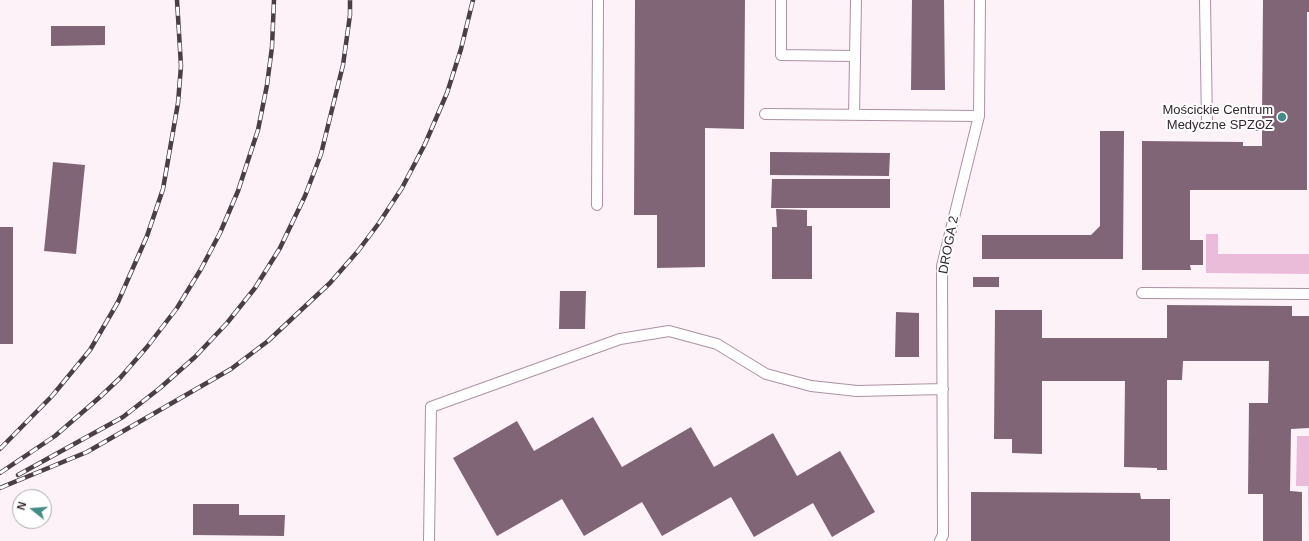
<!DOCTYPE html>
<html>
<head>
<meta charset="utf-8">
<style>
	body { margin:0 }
	#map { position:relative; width:1309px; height:541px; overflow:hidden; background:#fef2f9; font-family:Helvetica,sans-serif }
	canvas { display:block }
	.north { position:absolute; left:12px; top:489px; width:40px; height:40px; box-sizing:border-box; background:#fff; border:1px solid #ada9ac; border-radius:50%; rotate:287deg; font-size:11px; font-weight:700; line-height:16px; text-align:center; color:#33282f }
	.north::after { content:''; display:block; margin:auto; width:14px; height:18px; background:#458c87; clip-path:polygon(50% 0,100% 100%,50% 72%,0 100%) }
</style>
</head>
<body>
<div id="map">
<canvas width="1309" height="541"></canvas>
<div class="north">N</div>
</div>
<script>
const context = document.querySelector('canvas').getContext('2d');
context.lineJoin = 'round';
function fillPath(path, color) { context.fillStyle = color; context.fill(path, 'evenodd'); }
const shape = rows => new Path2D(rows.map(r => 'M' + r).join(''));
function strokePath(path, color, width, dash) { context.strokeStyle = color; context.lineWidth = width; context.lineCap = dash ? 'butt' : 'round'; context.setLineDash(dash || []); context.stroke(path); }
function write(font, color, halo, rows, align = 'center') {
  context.font = font + ' Helvetica,sans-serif'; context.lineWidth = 4; context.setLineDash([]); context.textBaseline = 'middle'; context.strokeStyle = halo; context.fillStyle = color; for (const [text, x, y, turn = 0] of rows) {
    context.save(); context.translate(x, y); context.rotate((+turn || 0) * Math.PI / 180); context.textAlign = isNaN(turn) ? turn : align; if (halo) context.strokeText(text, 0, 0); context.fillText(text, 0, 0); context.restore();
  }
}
const green = shape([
	[1206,234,1218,234,1218,254,1309,254,1309,274,1206,273],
	[1297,436,1309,436,1309,541,1308,486,1296,486]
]);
const building = shape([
	[635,0,745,0,744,129,705,128,705,267,657,268,657,215,634,215],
	[912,0,944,0,945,90,911,90],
	[1263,0,1309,0,1309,12,1307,12,1307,190,1190,190,1190,240,1203,240,1203,265,1190,265,1191,270,1142,270,1142,141,1243,142,1243,146,1262,146,1262,131,1246,131,1245,120,1262,121],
	[51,26,105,26,105,45,51,46],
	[1100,131,1124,131,1123,259,982,259,982,235,1091,235,1100,226],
	[770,152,890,153,889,176,770,175],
	[53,162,85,165,76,254,44,251],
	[772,179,890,179,890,208,771,208],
	[776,209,807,210,807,226,812,226,812,279,772,279,772,227,777,227],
	[0,227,13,227,13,344,0,344],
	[973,277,999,277,999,287,973,287],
	[560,291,586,291,585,329,559,329],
	[1167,305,1292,306,1292,316,1309,316,1309,428,1291,429,1290,491,1302,492,1302,541,1263,541,1263,494,1248,494,1249,403,1268,403,1269,361,1183,361,1182,380,1167,380,1167,470,1157,470,1157,468,1124,467,1125,381,1042,381,1042,454,1012,453,1012,439,994,439,995,310,1042,310,1042,338,1167,338],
	[896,312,919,313,919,357,895,357],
	[593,417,622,467,691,427,714,467,773,433,797,476,840,451,875,512,832,537,813,503,754,537,731,497,662,536,642,502,584,536,562,499,497,536,453,458,517,421,534,451],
	[971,492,1140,493,1141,499,1170,499,1170,541,971,541],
	[193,504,239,504,239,515,285,515,284,536,193,535]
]);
const lane = shape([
	[781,0,781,55,855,56],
	[1205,0,1207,124],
	[765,114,979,116],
	[854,115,856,0],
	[597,205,598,0],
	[1142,293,1309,294],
	[429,541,431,407,620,339,669,331,717,344,766,374,811,386,857,391,943,389],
	[940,541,943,535,942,266,979,116,980,0]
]);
const rail = shape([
	[0,449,52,396,90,350,118,302,147,236,163,189,178,103,181,66,177,0],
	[0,473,55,436,100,397,120,378,147,347,177,308,201,269,220,233,238,191,258,130,267,85,272,47,274,0],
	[18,475,123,417,160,388,195,357,227,323,255,288,280,248,305,196,321,154,343,65,350,15,350,0],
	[0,488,87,452,231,369,268,341,330,283,358,251,379,223,402,188,425,144,447,93,461,49,473,0]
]);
const markers = [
	[1282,117,5,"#458c87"]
];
const poiNames = [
	["Mościckie Centrum",1273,110],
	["Medyczne SPZOZ",1273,125]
];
const streetNames = [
	["DROGA 2",949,245,-79]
];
fillPath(green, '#eabcda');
fillPath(building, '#7f6576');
strokePath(lane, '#ac91a2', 12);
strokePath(lane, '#fff', 10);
strokePath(rail, '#4a3f46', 4.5);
strokePath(rail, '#fff', 3, [9]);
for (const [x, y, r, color] of markers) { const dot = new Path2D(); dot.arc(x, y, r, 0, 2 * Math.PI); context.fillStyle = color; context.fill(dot); strokePath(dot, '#fff', 1.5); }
write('13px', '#33282f', '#fff', poiNames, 'right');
write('13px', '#33282f', '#fff', streetNames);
</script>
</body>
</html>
